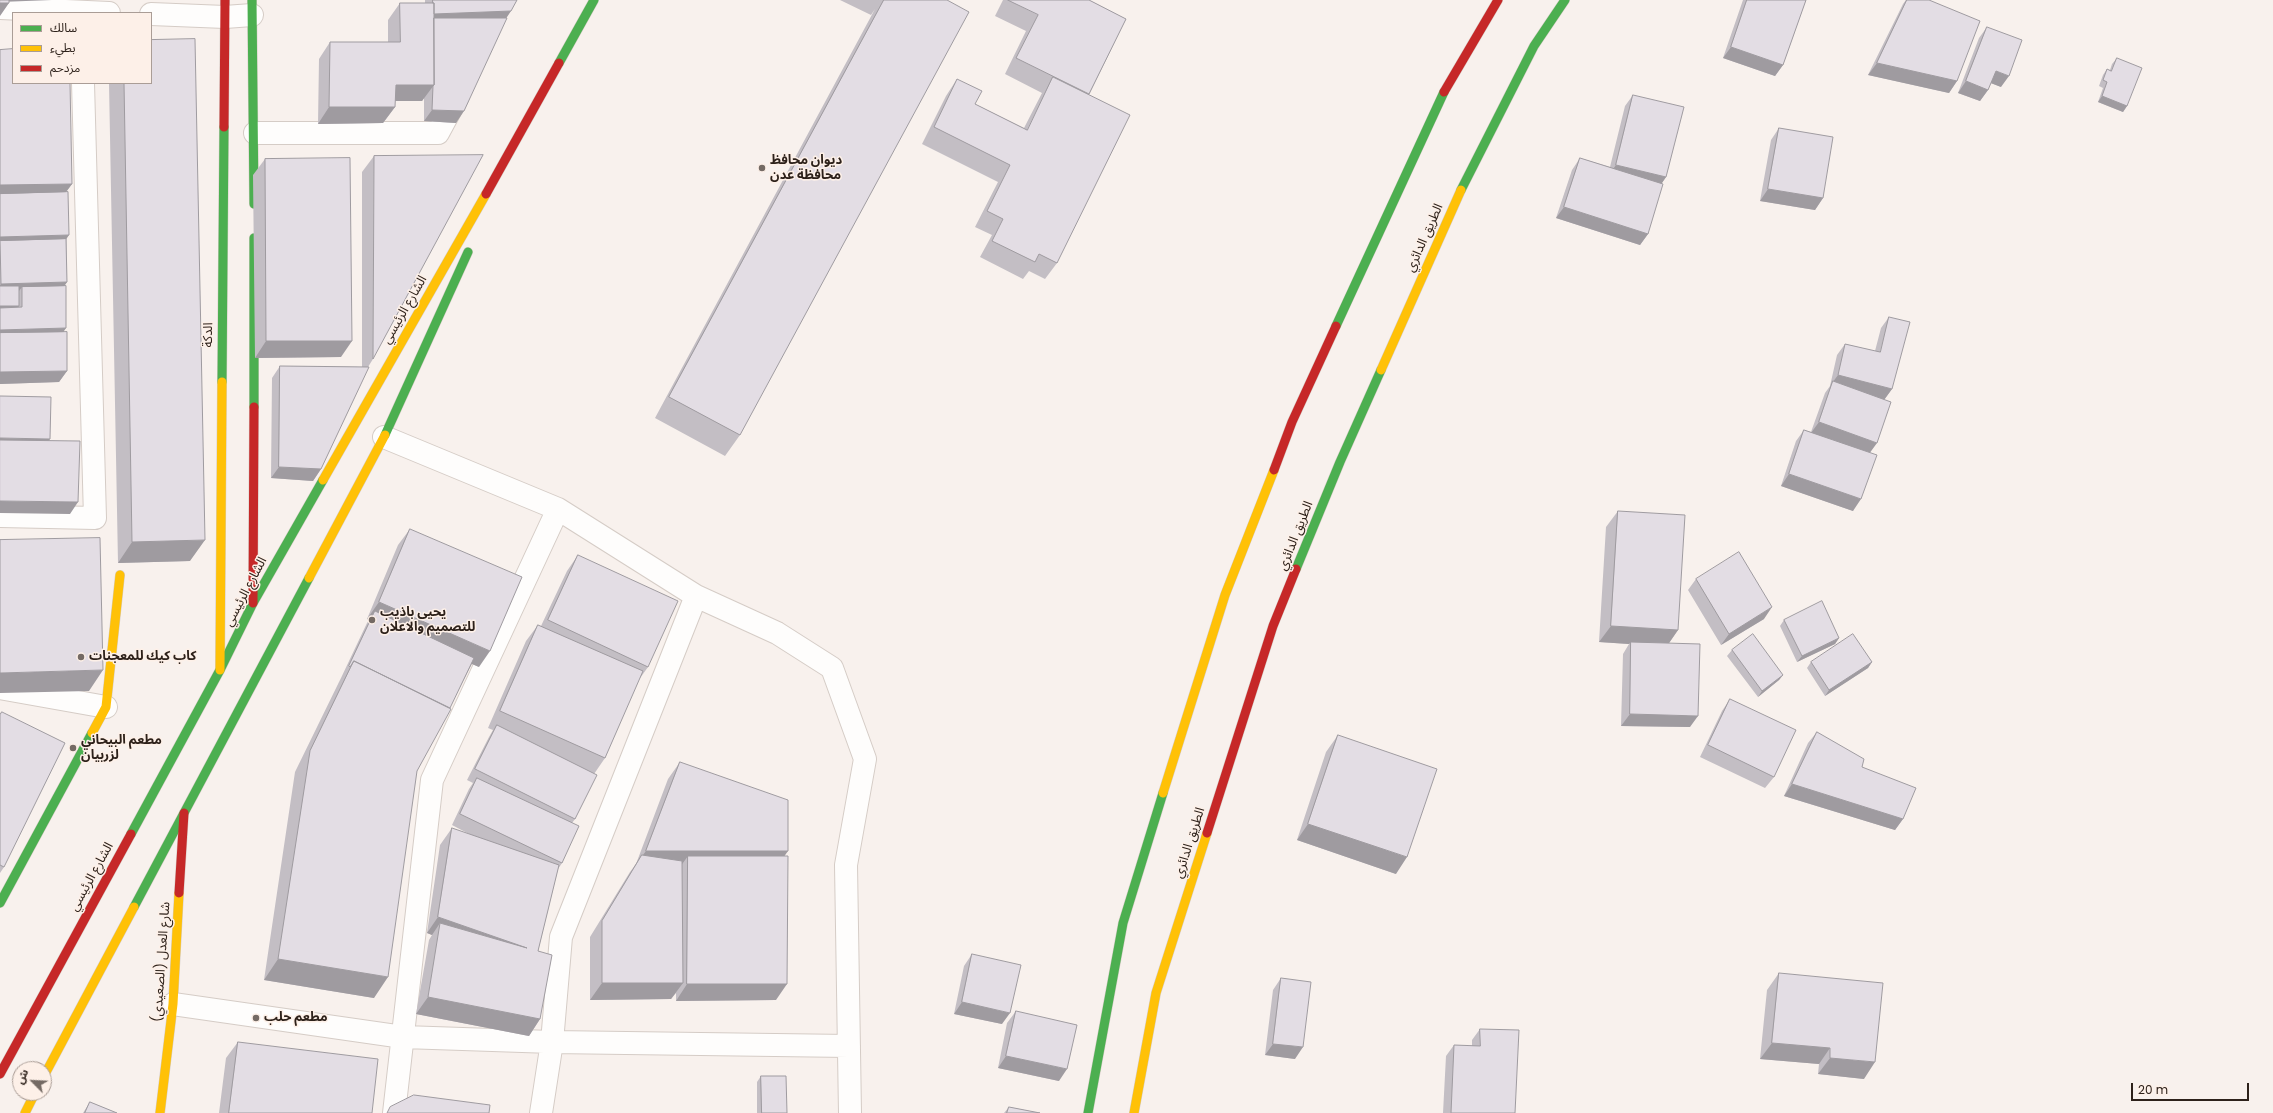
<!DOCTYPE html>
<html>
<head>
<meta charset="utf-8">
<style>
  body { margin:0 }
  #map { position:relative; width:2273px; height:1113px; overflow:hidden; background:#f8f1ed; font-family:Poppins,"Noto Sans Arabic",sans-serif }
  canvas { display:block }
  .legend { position:absolute; left:12px; top:12px; width:140px; height:72px; box-sizing:border-box; background:#fdf0e8; border:1px solid #aa9d96; margin:0; padding:5px 7px; list-style:none; font-size:12px; color:#2d211a }
  .legend li { display:flex; align-items:center; gap:8px; height:20px }
  .legend b { width:20px; border:1px solid #aa9d96 }
  .north { position:absolute; left:12px; top:1061px; width:40px; height:40px; box-sizing:border-box; background:#fdf0e8; border:1px solid #aa9d96; border-radius:50%; rotate:294deg; font-size:11px; font-weight:700; line-height:16px; text-align:center; color:#2d211a }
  .north::after { content:''; display:block; margin:auto; width:14px; height:18px; background:#746a64; clip-path:polygon(50% 0,100% 100%,50% 72%,0 100%) }
  .scale { position:absolute; left:2131px; top:1083px; width:118px; height:18px; box-sizing:border-box; border:2px solid #2d211a; border-top:0; padding-left:5px; font-size:12px; line-height:14px; white-space:nowrap; color:#2d211a; -webkit-text-stroke:3px #fdf0e8; paint-order:stroke }
</style>
</head>
<body>
<div id="map">
<canvas width="2273" height="1113"></canvas>
<ul class="legend">
<li><b style="height:5px;background:#4caf50"></b>سالك</li>
<li><b style="height:5px;background:#ffc107"></b>بطيء</li>
<li><b style="height:5px;background:#c62828"></b>مزدحم</li>
</ul>
<div class="north">ش</div>
<div class="scale">20 m</div>
</div>
<script>
const ctx = document.querySelector('canvas').getContext('2d');
ctx.lineJoin = 'round';
function strokePath(path, color, width, dash) {
  ctx.strokeStyle = color;
  ctx.lineWidth = width;
  ctx.lineCap = dash ? 'butt' : 'round';
  ctx.setLineDash(dash || []);
  ctx.stroke(path);
}
function fillPath(path, color) {
  ctx.fillStyle = color;
  ctx.fill(path, 'evenodd');
}
function label(font, color, halo, rows, align = 'center') {
  ctx.font = font + ' Poppins,"Noto Sans Arabic",sans-serif';
  ctx.lineWidth = 3;
  ctx.setLineDash([]);
  ctx.textBaseline = 'middle';
  ctx.strokeStyle = halo;
  ctx.fillStyle = color;
  for (const [text, x, y, turn = 0] of rows) {
    ctx.save();
    ctx.translate(x, y);
    ctx.rotate((+turn || 0) * Math.PI / 180);
    ctx.textAlign = isNaN(turn) ? turn : align;
    if (halo) ctx.strokeText(text, 0, 0);
    ctx.fillText(text, 0, 0);
    ctx.restore();
  }
}
const street = new Path2D(`
  M0,8L109,13
  M151,14L225,17L252,15
  M255,133H438L458,96
  M384,437L558,509L696,596L777,633L832,668L865,759L846,865L850,1113
  M0,516L95,518L83,83
  M0,688L106,707
  M173,1004L403,1037L552,1042L849,1046
  M394,1113L432,780L558,509
  M541,1113L552,1042L561,937L696,596`);
const fast = new Path2D(`
  M252,0L254,204
  M559,63L594,0
  M1461,190L1534,46L1565,0
  M1336,326L1444,92
  M222,382L224,127
  M254,407V238
  M385,435L468,252
  M1296,569L1340,462L1381,370
  M131,834L220,670L253,603L323,480
  M0,903L92,733
  M134,907L309,578
  M1088,1113L1123,923L1163,793`);
const slow = new Path2D(`
  M1381,370L1461,190
  M323,480L486,194
  M309,578L385,435
  M220,670L222,382
  M92,733L106,707L120,575
  M1163,793L1225,595L1274,470
  M44,1076L134,907
  M25,1113L35,1093
  M160,1113L173,1004L179,893
  M1134,1113L1156,993L1207,833`);
const jam = new Path2D(`
  M1444,92L1498,0
  M224,127L225,0
  M486,194L559,63
  M1274,470L1292,422L1336,326
  M253,603L254,407
  M1207,833L1273,626L1296,569
  M179,893L184,813
  M0,1074L131,834`);
const wall = new Path2D(`
  M425,0H517L506,18L456,123L424,121V98L422,101H395V107L383,123L318,124L319,59L330,42H388V20L400,3H425Z
  M840,0H947L740,435L725,456L655,418L875,9L871,15Z
  M1003,0H1089L1126,19L1089,95L1057,263L1045,279L1029,271L1023,279L980,257L992,235L975,227L998,182L922,144L946,96L957,79L975,104L1024,128L1042,93L1005,74L1026,31L995,16Z
  M1743,0H1806L1783,65L1775,76L1723,58Z
  M1906,0H1929L1957,81L1949,93L1868,75L1903,4Z
  M1987,27L2001,87L1991,83L1988,90L1980,101L1958,93L1979,38Z
  M0,50L72,184L66,192L67,282L64,286V332L67,371L59,382L0,384Z
  M2117,58L2127,106L2123,112L2098,102L2103,88L2099,86L2103,75L2107,69L2110,70L2112,64Z
  M109,83H151L190,561L118,563Z
  M1633,95L1666,177L1661,184L1648,234L1640,245L1556,218L1572,170L1580,158L1610,167L1625,106Z
  M1779,128L1823,198L1815,210L1760,201L1771,140Z
  M374,156L373,359L368,367L321,469L313,481L271,478L272,378L280,366L362,367V172Z
  M265,159L341,357L255,358L253,175Z
  M1889,317L1892,389L1884,400L1853,511L1781,486L1796,441L1804,430L1811,432L1825,393L1830,386L1837,355L1845,344L1875,351L1881,328Z
  M1618,511L1678,630L1669,643L1690,727L1621,726L1623,654L1629,644L1599,642L1606,527Z
  M410,529L479,667L472,664L417,771L374,998L264,980L295,772L339,682L341,678L367,623L369,620L367,619L398,545Z
  M578,555L648,667L638,681L605,758L594,774L575,819L572,823L562,863L558,869L538,951L540,1019L529,1036L416,1014L429,940L432,935L427,933L440,845L452,828L471,835L452,825L469,789L473,783L467,780L489,737L493,730L488,728L526,641L538,625L541,626L567,571Z
  M1696,579L1764,619L1721,645L1688,590Z
  M1784,620L1839,638L1835,644L1797,662L1780,626Z
  M1732,650L1783,675L1779,680L1758,697L1727,656Z
  M1811,662H1872L1868,668L1825,696L1807,668Z
  M1730,699L1774,777L1765,788L1700,757L1722,711Z
  M2,712L4,867L0,873V714Z
  M1817,732L1862,767L1903,819L1895,830L1784,796L1808,743Z
  M1338,735L1396,874L1297,840L1326,752Z
  M680,762L785,856L776,1000L676,1001V993L671,999L590,1000V937L630,872L636,864L668,779Z
  M972,954L1002,1024L954,1014L964,966Z
  M1779,973L1864,1079L1818,1074L1819,1064L1760,1059L1767,990Z
  M1281,978L1295,1059L1265,1055L1273,990Z
  M1016,1011L1059,1081L998,1068L1007,1023Z
  M1480,1029L1515,1113H1443L1446,1056L1454,1045L1472,1046V1040Z
  M238,1042L372,1113H219L226,1058Z
  M761,1076L787,1113H757V1082Z
  M90,1102L117,1113H83Z
  M1009,1107L1040,1113H1004Z`);
const shadedWall = new Path2D(`
  M0,0H52L0,2Z
  M0,3H9L0,16Z
  M511,11L503,23L433,26L434,14Z
  M1731,47L1783,65L1775,76L1723,58Z
  M1877,63L1957,81L1949,93L1868,75Z
  M1996,71L2009,76L2001,87L1988,82Z
  M1966,81L1988,90L1980,101L1958,93Z
  M396,85H434L422,101H384Z
  M2102,96L2127,106L2123,112L2098,102Z
  M329,107H395L383,123L318,124Z
  M432,110L464,111L456,123L424,121Z
  M1616,165L1666,177L1658,189L1608,176Z
  M72,184L60,200L0,202V185Z
  M1768,189L1823,198L1815,210L1760,201Z
  M1564,207L1648,234L1640,245L1556,218Z
  M69,235L61,247L0,248V237Z
  M67,282L59,294L22,287L16,295H0V285L1,284Z
  M0,306H19L11,318H0Z
  M66,328L58,340L0,341V330Z
  M266,341H352L341,357L255,358Z
  M67,371L59,382L0,384V372Z
  M1838,375L1892,389L1884,400L1833,381L1830,386Z
  M1819,422L1877,443L1869,454L1811,433Z
  M0,438L50,439L42,450H0Z
  M279,467L321,469L313,481L271,478Z
  M1789,474L1861,499L1853,511L1781,486Z
  M0,501L78,502L70,514L0,513Z
  M205,540L190,561L118,563L132,542Z
  M379,602L490,651L479,667L370,620L375,611L369,620L367,619Z
  M1772,607L1764,619L1721,645L1729,634Z
  M1611,626L1678,630L1667,646L1631,642L1629,644L1599,642Z
  M1839,638L1835,644L1797,662L1802,656Z
  M1872,662L1868,668L1825,696L1829,690Z
  M103,670L89,691L0,693V673Z
  M1783,675L1779,680L1758,697L1762,691Z
  M1630,714L1698,716L1690,727L1621,726Z
  M1792,784L1903,819L1895,830L1784,796Z
  M1308,824L1407,857L1396,874L1297,840Z
  M646,851H788L776,868L688,856L680,867H634Z
  M438,917L527,948L440,923L432,935L427,933Z
  M278,959L388,977L374,998L264,980Z
  M602,983H683L671,999L590,1000Z
  M687,984H787L776,1000L676,1001Z
  M428,997L540,1019L529,1036L416,1014Z
  M962,1002L1010,1013L1002,1024L954,1014Z
  M1772,1043L1830,1048L1819,1064L1760,1059Z
  M1273,1044L1303,1047L1295,1059L1265,1055Z
  M1006,1056L1067,1069L1059,1081L998,1068Z
  M1830,1058L1875,1062L1864,1079L1818,1074Z`);
const building = new Path2D(`
  M0,0H9V3H0Z
  M433,0H517L511,11L434,14V3H433Z
  M884,0H947L969,12L740,435L669,397Z
  M1008,0H1089L1126,19L1089,94L1016,58L1038,15Z
  M1747,0H1806L1783,65L1731,47Z
  M1907,0H1929L1980,21L1957,81L1877,63Z
  M400,3H434V85H396L395,107H329L330,42H400Z
  M434,18H507L464,111L432,110L433,86L434,85Z
  M1987,27L2022,40L2009,76L1996,71L1988,90L1966,81Z
  M195,39L205,540L132,542L124,83H151V40Z
  M13,49V83H70L72,184L0,185V50Z
  M2117,58L2142,68L2127,106L2102,96L2107,82L2103,80L2107,69L2111,71Z
  M1053,77L1130,115L1057,263L1039,254L1035,262L992,241L1003,219L987,211L1010,165L934,127L957,79L982,91L975,104L1027,130Z
  M1633,95L1684,107L1666,177L1616,165Z
  M1779,128L1833,137L1823,198L1768,189Z
  M483,155L373,359L374,156Z
  M350,158L352,341H266L265,159Z
  M1580,158L1663,184L1648,234L1564,207Z
  M68,192L69,235L0,237V194Z
  M66,239L67,282L1,284L0,241Z
  M0,286H19V306H0Z
  M66,286V328L0,330V308L22,307V287Z
  M1889,317L1910,322L1892,389L1838,375L1845,344L1880,352Z
  M67,332V371L0,372V333Z
  M280,366L369,367L321,469L279,467Z
  M1833,381L1891,402L1877,443L1819,422Z
  M0,396L51,397L50,439L0,438Z
  M1804,430L1877,455L1861,499L1789,474Z
  M0,440L80,441L78,502L0,501Z
  M1618,511L1685,515L1678,630L1611,626Z
  M410,529L522,577L490,651L379,602Z
  M100,538L103,670L0,673V540Z
  M1739,552L1772,607L1729,634L1696,579Z
  M578,555L678,601L648,667L548,620Z
  M1822,601L1839,638L1802,656L1784,620Z
  M375,611L474,658L450,708L354,661L350,667L349,666Z
  M538,625L643,671L605,758L500,711Z
  M1753,634L1783,675L1762,691L1732,650Z
  M1853,634L1872,662L1829,690L1811,662Z
  M1631,642L1700,644L1698,716L1630,714Z
  M354,661L451,709L417,771L388,977L278,959L310,751Z
  M1730,699L1796,730L1774,777L1708,745Z
  M2,712L65,743L4,867L0,865V715Z
  M497,725L597,775L575,819L475,769Z
  M1817,732L1864,759L1862,767L1916,788L1903,819L1792,784Z
  M1338,735L1437,769L1407,857L1308,824Z
  M680,762L788,800V851H646Z
  M477,778L579,826L562,863L460,814Z
  M452,828L559,865L538,951L552,955L540,1019L428,997L440,923L527,948L438,917Z
  M642,855L682,861L683,983H602V921Z
  M688,856H788L787,984H687Z
  M972,954L1021,965L1010,1013L962,1002Z
  M1779,973L1883,983L1875,1062L1830,1058V1048L1772,1043Z
  M1281,978L1311,982L1303,1047L1273,1044Z
  M1016,1011L1077,1025L1067,1069L1006,1056Z
  M1480,1029L1519,1030L1515,1113H1451L1454,1045L1480,1046Z
  M238,1042L378,1059L372,1113H229Z
  M761,1076H786L787,1113H762Z
  M414,1095L490,1105L489,1113H387L390,1107Z
  M90,1102L117,1113H85Z
  M1009,1107L1040,1113H1007Z`);
const markers = [
  [762,168,4,"#746a64"],
  [372,620,4,"#746a64"],
  [81,657,4,"#746a64"],
  [73,748,4,"#746a64"],
  [256,1018,4,"#746a64"]
];
const poiNames = [
  ["ديوان محافظ",770,161],
  ["محافظة عدن",770,176],
  ["يحيى باذيب",380,613],
  ["للتصميم والاعلان",380,628],
  ["كاب كيك للمعجنات",89,657],
  ["مطعم البيحاني",81,741],
  ["لزربيان",81,756],
  ["مطعم حلب",264,1018]
];
const streetNames = [
  ["الطريق الدائري",1425,238,-66],
  ["الشارع الرئيسي",405,310,-60],
  ["الدكة",209,335,-90],
  ["الطريق الدائري",1296,536,-68],
  ["الشارع الرئيسي",246,592,-62],
  ["الطريق الدائري",1190,843,-72],
  ["الشارع الرئيسي",92,877,-61],
  ["شارع العدل (الصعيدي)",162,962,-86]
];
strokePath(street, '#d5ccc6', 24);
strokePath(fast, '#d5ccc6', 10);
strokePath(slow, '#d5ccc6', 10);
strokePath(jam, '#d5ccc6', 10);
strokePath(street, '#fefdfc', 22);
strokePath(fast, '#4caf50', 9);
strokePath(slow, '#ffc107', 9);
strokePath(jam, '#c62828', 9);
fillPath(wall, '#c3bec4');
fillPath(shadedWall, '#9f9ba0');
fillPath(building, '#e3dde4');
strokePath(building, '#9f9ba0', 1);
for (const [x, y, r, color] of markers) {
  const dot = new Path2D();
  dot.arc(x, y, r, 0, 2 * Math.PI);
  ctx.fillStyle = color;
  ctx.fill(dot);
  strokePath(dot, '#fdf0e8', 1.5);
}
label('bold 13px', '#2d211a', '#fdf0e8', poiNames, 'left');
label('13px', '#2d211a', '#fdf0e8', streetNames);
</script>
</body>
</html>
